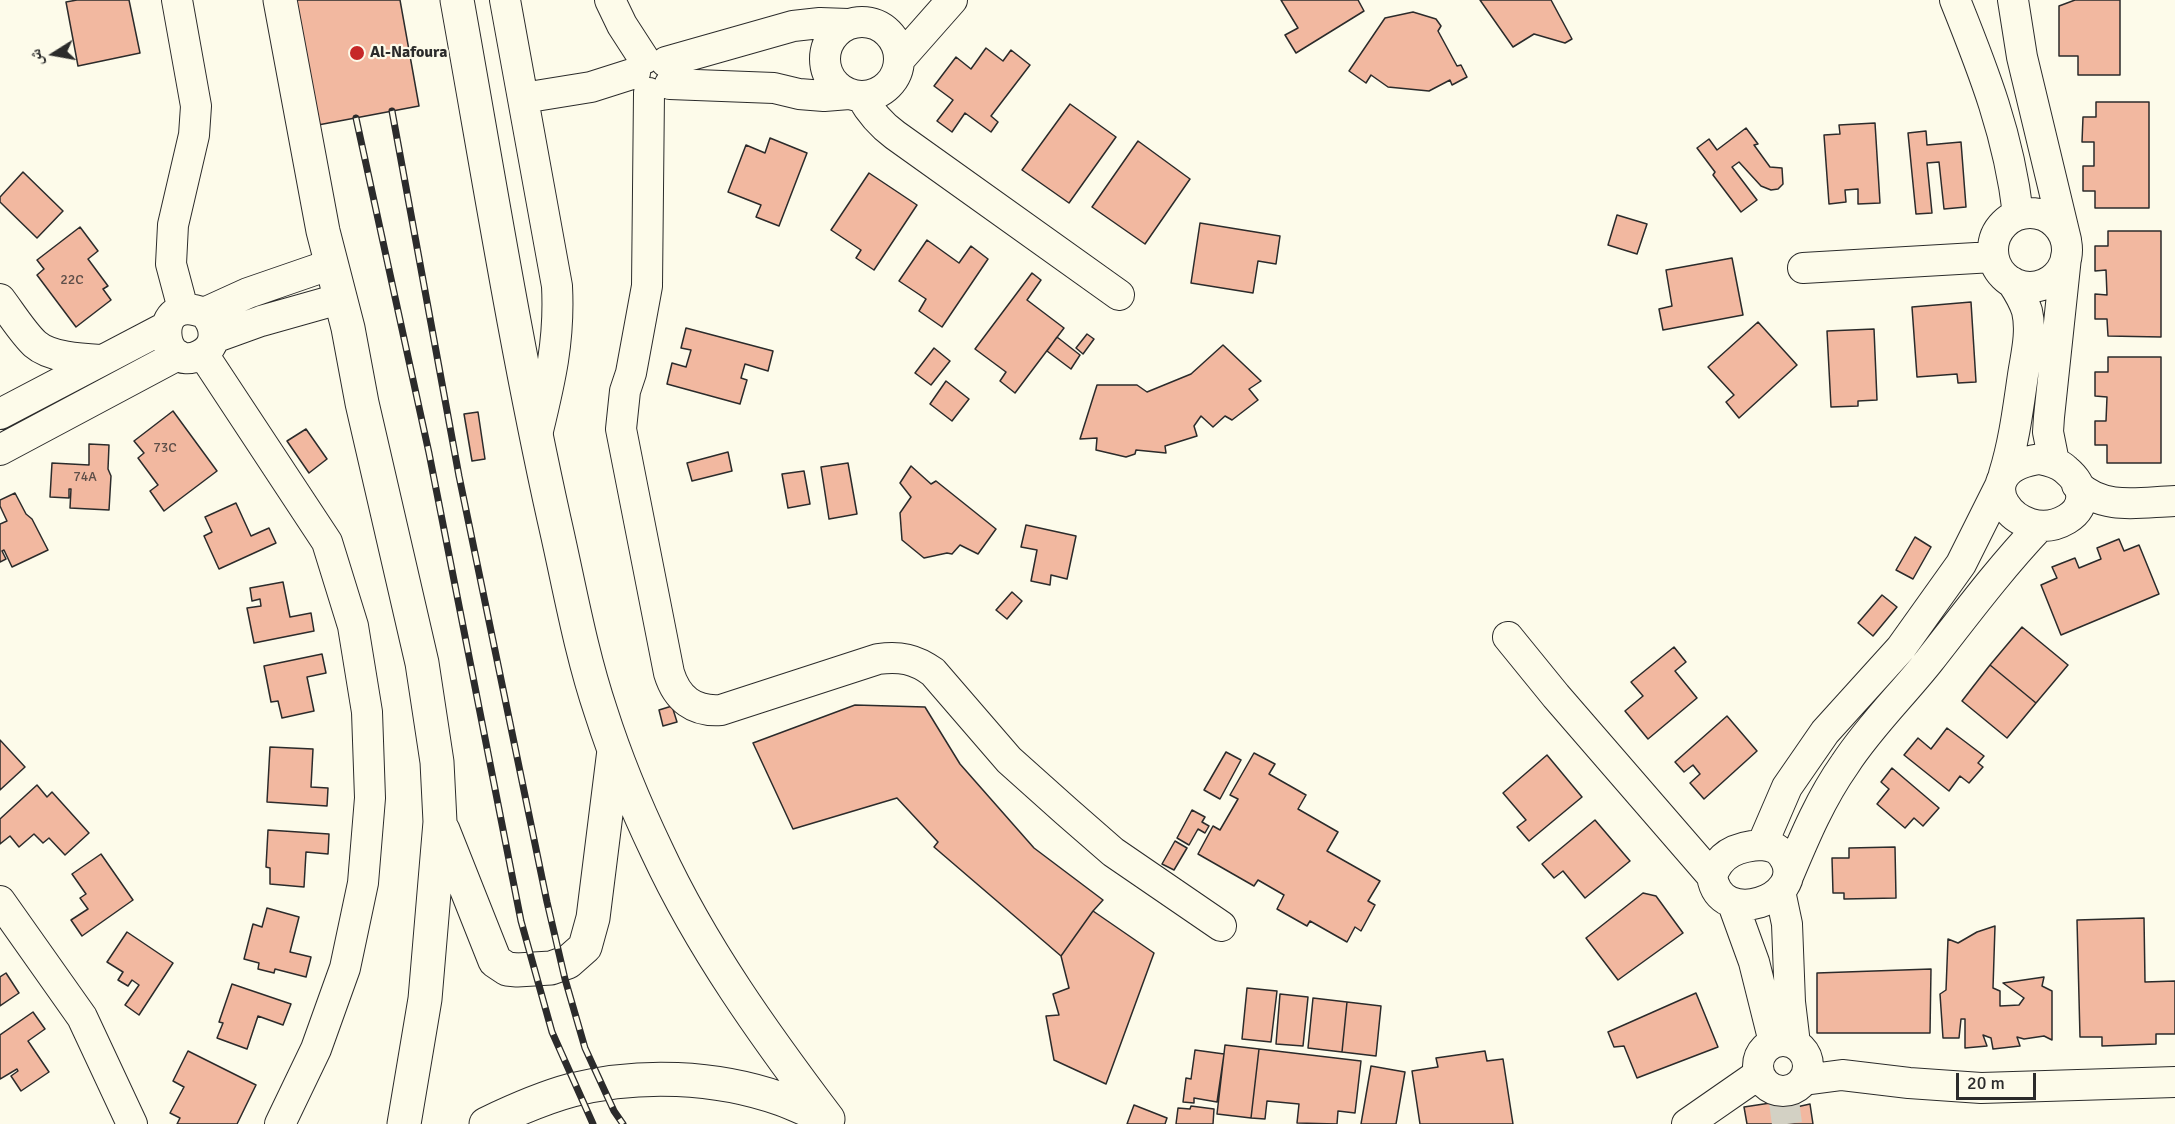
<!DOCTYPE html>
<html>
<head>
<meta charset="utf-8">
<style>
  body { margin:0 }
  #map { position:relative; width:2175px; height:1124px; overflow:hidden; background:#fdfbea; font-family:Signika,"Noto Naskh Arabic",sans-serif }
  canvas { display:block }
  .north { position:absolute; left:24px; top:24px; width:60px; height:60px; -webkit-text-stroke:4px #fdfbea; paint-order:stroke; rotate:259deg; font-size:16px; font-weight:700; line-height:24px; text-align:center; color:#2b2b2b }
  .north::after { content:''; display:block; margin:auto; width:21px; height:27px; background:#2b2b2b; clip-path:polygon(50% 0,100% 100%,50% 72%,0 100%) }
  .scale { position:absolute; left:1956px; top:1073px; width:80px; height:27px; box-sizing:border-box; border:3px solid #2b2b2b; border-top:0; padding-left:8px; font-size:18px; line-height:21px; white-space:nowrap; color:#2b2b2b; -webkit-text-stroke:4px #fdfbea; paint-order:stroke }
</style>
</head>
<body>
<div id="map">
<canvas width="2175" height="1124"></canvas>
<div class="north">ش</div>
<div class="scale">20 m</div>
</div>
<script>
const ctx = document.querySelector('canvas').getContext('2d');
ctx.lineJoin = 'round';
function fillPath(path, color) {
  ctx.fillStyle = color;
  ctx.fill(path, 'evenodd');
}
function strokePath(path, color, width, dash) {
  ctx.strokeStyle = color;
  ctx.lineWidth = width;
  ctx.lineCap = dash ? 'butt' : 'round';
  ctx.setLineDash(dash || []);
  ctx.stroke(path);
}
function label(font, color, halo, rows, align = 'center') {
  ctx.font = font + ' Signika,sans-serif';
  ctx.lineWidth = 4.5;
  ctx.setLineDash([]);
  ctx.textBaseline = 'middle';
  ctx.strokeStyle = halo;
  ctx.fillStyle = color;
  for (const [text, x, y, turn = 0] of rows) {
    ctx.save();
    ctx.translate(x, y);
    ctx.rotate((+turn || 0) * Math.PI / 180);
    ctx.textAlign = isNaN(turn) ? turn : align;
    if (halo) ctx.strokeText(text, 0, 0);
    ctx.fillText(text, 0, 0);
    ctx.restore();
  }
}
const building = new Path2D(`
  M77,0H129L140,53L78,66L66,2Z
  M295,0H400L419,106L318,125Z
  M1281,0H1358L1364,11L1296,53L1285,35L1298,28Z
  M1480,0H1551L1572,39L1565,43L1534,34L1513,47Z
  M2075,0H2120V75H2078V56H2059V6Z
  M1413,12L1436,19L1441,26L1438,31L1457,66L1461,65L1467,77L1452,85L1450,80L1429,91L1388,87L1371,75L1366,83L1349,71L1385,18Z
  M986,48L1003,61L1011,50L1030,65L991,116L998,122L991,132L965,113L952,132L937,121L953,100L934,86L956,57L971,69Z
  M2096,102H2149V208H2095V191H2083V166H2094V142H2082L2083,117H2096Z
  M1070,104L1116,137L1069,203L1022,170Z
  M1875,123L1880,203L1858,204V189L1845,190L1846,202L1829,204L1824,135L1840,134L1839,125Z
  M1746,128L1758,144L1754,145L1770,167L1782,168L1783,184L1778,189L1771,190L1761,186L1739,162L1732,167L1757,200L1741,212L1713,175L1715,172L1697,148L1709,139L1717,150Z
  M1926,131L1927,145L1961,142L1966,207L1944,209L1939,162L1927,163L1932,213L1916,214L1908,133Z
  M770,138L807,153L779,226L756,217L761,205L728,192L746,145L765,153Z
  M1138,141L1190,179L1145,244L1092,207Z
  M23,172L63,211L37,238L0,202V197Z
  M869,173L917,205L874,270L856,258L861,250L831,230Z
  M1617,215L1647,224L1637,254L1608,245Z
  M1200,223L1280,236L1276,264L1258,261L1253,293L1191,283Z
  M80,227L98,251L88,259L108,286L103,289L111,300L76,327L37,275L44,269L37,260Z
  M2108,231H2161V337L2108,336L2107,319H2095V294L2107,295L2106,270L2095,271V246H2108Z
  M927,240L959,263L971,246L988,259L942,327L919,311L926,299L899,281Z
  M1732,258L1743,315L1663,330L1659,309L1672,306L1666,270Z
  M1032,273L1041,280L1027,300L1064,328L1015,393L1000,381L1006,372L975,349Z
  M1971,302L1976,382L1958,383L1957,374L1917,377L1912,307Z
  M1758,322L1797,365L1739,418L1726,402L1734,395L1708,367Z
  M686,328L773,351L768,371L745,364L741,378L747,380L740,404L667,384L672,363L686,367L691,350L681,348Z
  M1874,329L1877,400L1858,401V406L1831,407L1827,331Z
  M1087,334L1094,339L1083,354L1076,348Z
  M1057,337L1080,355L1071,369L1047,351Z
  M1223,345L1261,381L1249,389L1258,400L1232,420L1225,416L1213,427L1201,416L1194,426L1197,436L1165,446L1166,453L1136,450L1135,454L1126,457L1096,450L1097,438L1080,439L1097,385H1137L1147,392L1191,374Z
  M934,348L950,361L931,385L915,373Z
  M2108,357H2161V463H2107V445H2095V421H2106L2107,397L2095,396V372H2108Z
  M946,381L969,399L952,421L930,404Z
  M173,411L217,471L164,511L150,491L158,485L138,458L144,453L134,441Z
  M478,412L485,459L472,461L464,414Z
  M306,429L327,459L309,473L287,441Z
  M89,444L109,445L108,469L111,476L109,510L70,508L71,489H69V498L50,497L52,463L89,465Z
  M728,452L732,471L692,481L687,463Z
  M848,463L857,514L829,519L821,467Z
  M911,466L931,484L936,481L996,529L978,554L960,545L952,554L947,553L924,558L902,540L900,513L911,497L900,483Z
  M804,471L810,504L788,508L782,474Z
  M15,493L26,514L32,519L48,550L12,567L4,550L2,551L6,559L0,562V524L7,521L0,506V500Z
  M236,503L251,536L269,528L276,543L219,569L204,536L212,532L205,517Z
  M1026,525L1076,536L1067,579L1051,575L1050,585L1031,581L1037,550L1021,547Z
  M1915,537L1931,547L1913,579L1896,570Z
  M2119,539L2124,551L2139,545L2159,594L2061,635L2041,585L2057,578L2052,567L2075,558L2079,568L2101,559L2097,548Z
  M283,582L290,617L311,613L314,631L254,643L247,608L261,606L260,599L252,601L250,588Z
  M1012,592L1022,601L1007,619L996,610Z
  M1882,595L1897,607L1873,636L1858,623Z
  M2022,627L2068,665L2036,703L1990,665Z
  M1674,647L1686,662L1675,671L1697,698L1648,739L1625,711L1643,696L1631,682Z
  M322,654L326,673L307,677L314,711L282,718L278,701L271,702L264,666Z
  M1990,665L2036,703L2007,738L1962,701Z
  M855,705L925,707L960,764L1034,848L1103,900L1093,911L1061,956L934,847L938,842L897,798L793,829L753,743Z
  M672,706L677,722L663,726L659,710Z
  M1727,716L1757,751L1704,799L1690,783L1700,774L1693,765L1684,772L1675,762Z
  M1947,728L1984,756L1978,763L1983,767L1969,783L1960,776L1949,791L1904,755L1918,738L1931,749Z
  M0,740L25,767L0,790Z
  M270,747L313,749L311,787L328,788L327,806L267,802Z
  M1226,752L1241,760L1220,799L1204,790Z
  M1254,753L1275,764L1269,774L1306,795L1298,809L1338,832L1327,851L1380,881L1368,901L1375,905L1361,931L1355,927L1347,942L1310,921L1307,926L1277,909L1284,895L1258,880L1254,886L1198,854L1213,826L1220,830L1238,799L1230,795Z
  M1547,755L1582,797L1529,841L1517,827L1526,820L1503,793Z
  M1892,768L1939,808L1923,826L1914,818L1905,828L1877,804L1889,789L1881,782Z
  M37,785L47,797L52,792L89,833L65,855L49,838L43,843L34,834L19,847L10,836L0,844V819Z
  M1192,810L1205,817L1202,822L1209,826L1205,833L1198,829L1189,845L1177,838Z
  M1595,820L1630,861L1585,898L1563,871L1554,878L1542,864Z
  M268,830L329,834L328,854L306,852L304,887L270,884V868L266,867Z
  M1175,841L1187,848L1174,870L1162,864Z
  M1895,847L1896,898L1844,899V893H1833L1832,858H1849V848Z
  M101,854L133,900L82,936L71,920L88,909L80,898L86,894L72,874Z
  M1643,893L1656,896L1683,933L1618,980L1586,938Z
  M267,908L299,917L290,952L311,957L306,977L275,969L274,973L258,969L259,963L244,959L253,924L262,927Z
  M1093,911L1154,953L1106,1084L1054,1060L1046,1016L1059,1015L1053,994L1069,988L1061,956Z
  M2144,918L2145,982L2175,981V1034H2156V1044L2102,1046V1037H2080L2077,920Z
  M1995,926L1993,988L2000,991V1006L2019,1005L2024,998L2003,983L2044,977L2042,986L2052,991V1040L2044,1036L2024,1039L2017,1037L2020,1046L1993,1049L1991,1038L1983,1035L1987,1046L1965,1048V1019H1961L1959,1038H1943L1940,994L1946,990L1948,939L1958,943L1977,932Z
  M127,932L173,963L139,1015L125,1005L139,985L132,980L128,986L118,980L123,972L107,962Z
  M1931,969L1930,1033H1817V973Z
  M6,973L19,993L0,1006V977Z
  M232,984L291,1004L283,1025L258,1016L247,1049L217,1038L223,1023L219,1022Z
  M1247,988L1277,991L1271,1042L1242,1039Z
  M1696,993L1718,1047L1637,1078L1624,1046L1614,1047L1608,1032Z
  M1280,994L1308,997L1303,1046L1276,1044Z
  M1313,998L1347,1002L1342,1052L1308,1048Z
  M1347,1002L1381,1006L1376,1056L1342,1052Z
  M33,1012L45,1029L28,1041L49,1072L21,1091L11,1076L18,1071L17,1069L0,1079V1035Z
  M1225,1045L1259,1049L1251,1118L1217,1114Z
  M1259,1049L1361,1061L1355,1113L1338,1111L1337,1124L1297,1123L1299,1104L1267,1101L1265,1119L1251,1118Z
  M1195,1050L1224,1054L1217,1102L1194,1098V1103L1183,1102L1186,1078L1191,1079Z
  M188,1051L256,1085L237,1124H177L180,1118L170,1113L184,1087L173,1081Z
  M1485,1051L1487,1061L1503,1059L1513,1124H1420L1412,1071L1438,1067L1436,1058Z
  M1371,1066L1405,1072L1396,1124H1361Z
  M1790,1100L1792,1108L1810,1104L1813,1124H1747L1744,1107Z
  M1134,1105L1167,1118L1165,1124H1127Z
  M1191,1106L1214,1109L1213,1124H1176L1178,1108L1190,1109Z`);
const minorTunnel = new Path2D(`
  M1784,1101L1787,1124`);
const minor = new Path2D(`
  M177,0L196,106L194,135L173,225L171,264L183,309
  M505,0L557,286C560,343 549,385 536,439
  M610,0L622,25L644,59
  M1955,0C1984,72 2009,136 2018,214
  M2013,0L2022,57L2066,240
  M825 59a37 37 0 1 1 74 0a37 37 0 1 1-74 0Z
  M899,60L952,0
  M666,62L793,26L820,23L848,24
  M670,84L774,88L799,94L824,96L849,94
  M649,93L647,286L631,373L625,391L621,429L669,673C677,699 694,712 721,710L878,659C900,656 915,659 933,672L1009,760L1066,811L1113,852L1221,926
  M861,96C870,112 880,124 895,135L1119,295
  M523,98L591,87L635,73
  M1993 250a37 37 0 1 1 74 0a37 37 0 1 1-74 0Z
  M1803,268L1993,257
  M0,299C10,312 23,333 35,344C51,358 83,359 103,360
  M204,313C216,325 219,346 200,355C159,376 150,291 204,313L248,293L332,264
  M214,338L261,321L339,299
  M203,354L327,542L353,626L367,712L370,798L363,883L345,968L316,1049L280,1124
  M0,414L166,327
  M0,450L178,355
  M2040,459C2050,461 2059,463 2066,470C2083,484 2089,506 2067,519C2017,549 1960,470 2040,459Z
  M2054,462L2048,432L2049,417L2066,257
  M2004,474C2014,442 2018,409 2023,375C2026,355 2032,332 2027,311C2024,301 2018,291 2012,282
  M2077,485C2104,511 2140,502 2175,501
  M1508,637L1556,696L1712,876
  M1762,845L1787,787L1825,732L1901,648L1961,564L2000,486
  M1762,845C1773,846 1780,849 1785,859C1807,898 1720,930 1712,876C1720,852 1740,846 1762,845Z
  M1789,874C1805,836 1821,798 1845,764C1869,727 1902,695 1929,661C1965,615 2000,568 2040,526
  M1780,891L1787,924L1790,1002L1795,1044
  M0,901L82,1017L132,1124
  M1733,904L1754,962L1774,1042
  M1758 1066a25 25 0 1 1 50 0a25 25 0 1 1-50 0Z
  M1804,1080L1842,1075L1909,1083L1981,1088L2175,1082
  M1687,1124L1759,1074`);
const major = new Path2D(`
  M280,0L323,231L348,328L362,403L422,663L437,762L440,822L425,999L404,1124
  M457,0C488,173 516,348 554,519C569,584 580,650 601,712C616,759 636,807 657,851C702,948 764,1034 828,1119
  M443,830L495,961L507,969L517,970L551,968L568,962L585,947L593,918L614,750
  M486,1124C513,1111 542,1098 572,1090C639,1073 716,1076 781,1099C797,1105 812,1112 828,1119`);
const rail = new Path2D(`
  M392,111L459,476L547,902L565,979L585,1048L614,1111L623,1124
  M356,118L429,453L521,921L552,1032L593,1124`);
const markers = [
  [357,53,8,"#c62828"]
];
const numberNames = [
  ["22C",72,280],
  ["73C",165,448],
  ["74A",85,477]
];
const poiNames = [
  ["Al-Nafoura",370,53]
];
fillPath(building, '#f2b8a0');
strokePath(building, '#2b2b2b', 1.5);
strokePath(minorTunnel, '#d3d1c4', 30, [30, 15]);
strokePath(minor, '#2b2b2b', 32);
strokePath(major, '#2b2b2b', 35);
strokePath(minor, '#fdfbea', 30);
strokePath(major, '#fdfbea', 33);
strokePath(rail, '#2b2b2b', 7);
strokePath(rail, '#fdfbea', 4.5, [14]);
for (const [x, y, r, color] of markers) {
  const dot = new Path2D();
  dot.arc(x, y, r, 0, 2 * Math.PI);
  ctx.fillStyle = color;
  ctx.fill(dot);
  strokePath(dot, '#fdfbea', 2);
}
label('14px', '#5d4e48', null, numberNames);
label('bold 16px', '#2b2b2b', '#fdfbea', poiNames, 'left');
</script>
</body>
</html>
